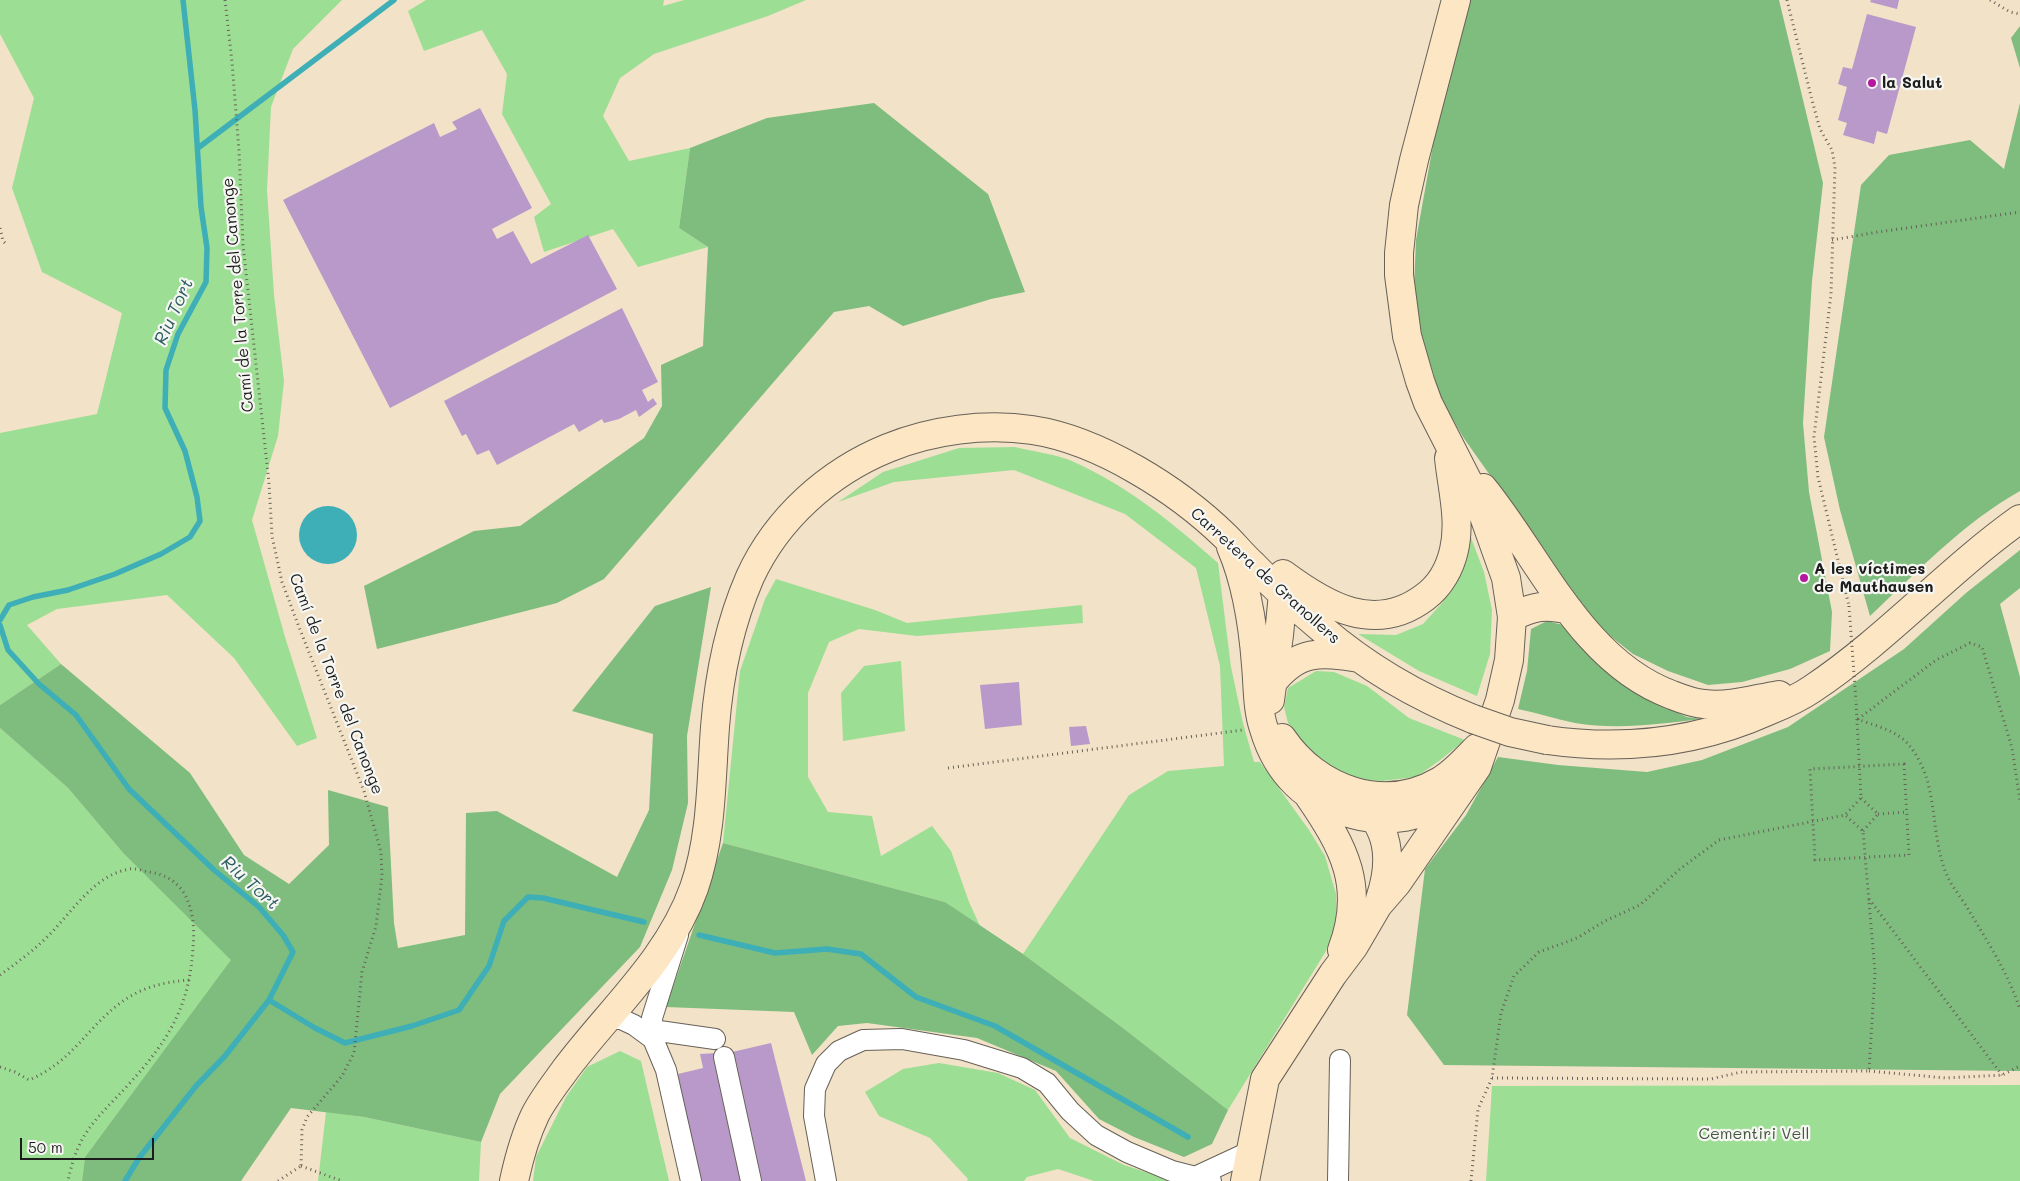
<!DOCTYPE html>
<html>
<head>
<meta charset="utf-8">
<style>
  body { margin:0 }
  #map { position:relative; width:2020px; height:1181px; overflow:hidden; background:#f2e2c7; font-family:Mali,sans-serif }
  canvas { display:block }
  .scale { position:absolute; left:20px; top:1138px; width:134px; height:22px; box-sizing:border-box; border:2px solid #1c1c1c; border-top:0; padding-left:6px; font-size:15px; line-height:18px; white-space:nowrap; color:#1c1c1c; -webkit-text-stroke:4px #f6f6f2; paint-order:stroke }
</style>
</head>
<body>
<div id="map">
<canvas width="2020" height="1181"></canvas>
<div class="scale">50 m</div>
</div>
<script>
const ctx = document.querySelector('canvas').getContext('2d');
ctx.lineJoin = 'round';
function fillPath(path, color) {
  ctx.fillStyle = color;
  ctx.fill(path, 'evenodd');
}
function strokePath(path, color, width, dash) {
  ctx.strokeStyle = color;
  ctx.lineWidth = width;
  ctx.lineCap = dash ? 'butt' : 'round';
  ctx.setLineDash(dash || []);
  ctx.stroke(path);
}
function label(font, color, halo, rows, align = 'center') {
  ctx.font = font + ' Mali,sans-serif';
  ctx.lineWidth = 4.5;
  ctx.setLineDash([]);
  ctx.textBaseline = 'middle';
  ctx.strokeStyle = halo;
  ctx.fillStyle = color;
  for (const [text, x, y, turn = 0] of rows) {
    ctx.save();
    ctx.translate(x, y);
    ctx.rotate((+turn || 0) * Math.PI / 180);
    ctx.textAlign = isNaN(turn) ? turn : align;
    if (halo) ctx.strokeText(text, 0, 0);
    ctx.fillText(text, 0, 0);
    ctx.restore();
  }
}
const green = new Path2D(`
  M0,0H342L293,49L271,107L267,190L274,295L284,381L278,436L252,520L285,637L317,738L297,746L234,658L167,595L57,609L27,625L61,664L0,705V433L97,414L122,313L42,272L12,188L34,98L0,34Z
  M426,0H664L663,6L684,0H806L768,16L654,54L620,78L603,116L629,161L690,148L679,228L708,247L638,267L613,229L544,252L534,217L551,204L502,114L507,74L482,30L424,51L408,11Z
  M1015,447C1034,452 1057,454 1074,462C1128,486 1174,524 1218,563L1231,667L1243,723L1254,762H1260L1309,830L1325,856L1336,894L1337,922L1326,951L1228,1110L1123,1028L1023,954L1129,795L1168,771L1224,766L1220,666L1196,568L1125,514L1014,470L894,482L838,502L883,472L959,448Z
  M1467,527L1484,572L1492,610L1490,654L1477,696L1419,671L1358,634L1396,635L1423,624L1442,603L1462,567Z
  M776,579L875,610L907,623L1082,605L1083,623L917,636L859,629L829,642L808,693V777L828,812L872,816L881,856L932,826L951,851L969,902L980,926L945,902L723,843L740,671L765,599Z
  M901,661L905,731L843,741L841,693L864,666Z
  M1316,671L1334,672L1367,686L1409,718L1465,740L1439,761L1416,777L1382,781L1351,779L1313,755L1288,723L1284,707L1288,688Z
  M0,728L68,788L124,854L232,960L85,1157L82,1181H0Z
  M620,1051L641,1061L669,1181H533L536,1157L566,1097L587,1067Z
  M939,1063L998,1073L1035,1090L1070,1138L1124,1165L1173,1181H1094L1058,1169L1027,1177L1024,1181H967L968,1179L930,1138L879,1116L865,1092L903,1069Z
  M2020,1085V1181H1486L1492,1086Z
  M326,1112L364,1117L481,1142L479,1181H318Z`);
const forest = new Path2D(`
  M1468,0H1779L1823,183L1812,281L1803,423L1809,492L1832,612L1830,651L1790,669L1742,682L1708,685L1668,671L1633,654L1595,624L1463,437L1441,399L1422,336L1414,288L1416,240L1438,117Z
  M2020,26V68L2011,38Z
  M874,103L988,194L1025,292L991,299L903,326L869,306L834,312L604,579L557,603L377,649L364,586L474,531L520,526L644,438L662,406L661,365L703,346L708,247L679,228L690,148L767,118Z
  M2020,103V491C1963,523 1917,572 1870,616L1840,510L1824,437L1861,185L1889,155L1970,140L2004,169Z
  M2020,550V588L2000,604L2020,677V1071L1444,1065L1407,1015L1425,869L1466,815L1498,757L1558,765L1647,772L1702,760L1788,727L1904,649L1966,593Z
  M711,587L687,736L688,803L672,870L640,947L500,1094L481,1142L364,1117L291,1108L241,1181H82L85,1157L231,960L124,854L68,788L0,728V705L61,664L190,773L244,855L289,884L329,845L328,790L388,807L394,923L398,948L465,935L466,813L497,811L617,877L649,810L653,734L572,711L655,606Z
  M1547,621L1563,625L1601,663L1645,698L1687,717L1702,719C1660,724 1617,730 1575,723C1556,719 1537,713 1518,709L1527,671L1531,629Z
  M723,843L945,902L1023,954L1123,1028L1228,1110L1212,1144L1184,1157L1134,1137L1099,1119L1056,1071L977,1038L867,1023L838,1026L812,1055L794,1012L666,1007Z`);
const water = new Path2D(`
  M299 535a29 29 0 1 1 58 0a29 29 0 1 1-58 0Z`);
const stream = new Path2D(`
  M198,148L394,0
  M0,620L9,605L33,597L68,590L115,574L161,554L190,537L200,521L197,497L185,451L165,408L166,370L178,334L206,282L207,248L201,207L195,110L183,0
  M0,625L8,650L39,684L76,715L129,789L214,870L259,907L283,935L293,952L269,1000L225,1056L196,1086L139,1158L125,1181
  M699,935L775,953L827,949L861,954L916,997L995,1026L1188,1137
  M269,1000L315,1028L345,1043L412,1026L459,1010L489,966L504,921L528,897L543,898L644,922`);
const building = new Path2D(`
  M1871,0H1899L1897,9L1870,2Z
  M1867,14L1916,27L1887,134L1877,131L1874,144L1843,135L1847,123L1838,120L1847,87L1838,84L1843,67L1852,69Z
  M480,108L532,208L492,229L497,239L513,231L531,264L588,235L617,289L390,408L283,200L434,123L440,137L457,129L452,122Z
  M622,308L658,382L642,390L648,402L653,398L657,404L639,417L636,410L619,419L604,423L602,419L579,432L574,424L497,465L489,450L477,455L466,434L462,436L444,401Z
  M1019,682L1022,725L985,729L980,685Z
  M1086,726L1090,744L1071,746L1069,727Z
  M771,1043L806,1181H756L728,1053Z
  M717,1053L744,1181H700L678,1074L703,1068L700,1054Z`);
const path = new Path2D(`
  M225,0L232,62L239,151L243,245L269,483L272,536L282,582L299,627L364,791L381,852L382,876L376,926L362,972L354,1053L342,1076L307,1117L302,1130L301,1166
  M1787,0L1813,104L1820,129L1832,150L1835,167L1831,294L1814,437L1818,477L1849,606
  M1990,0L2010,12L2020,14
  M0,228L3,241L7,245
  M1832,240L1878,232L2020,212
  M1857,719C1873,725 1896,730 1908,744C1940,781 1929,831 1946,873C1951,886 1961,897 1968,909C1987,941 2009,974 2020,1010
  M1858,719L1936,660L1970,643L1982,647L2012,748L2020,801
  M1904,764L1909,855L1815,860L1810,769Z
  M948,768L1243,730
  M1861,798L1878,814L1863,831
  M1878,814L1907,812
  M1869,899L2002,1075
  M0,975C18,962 37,948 52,932C74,909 96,874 130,869C136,868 143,871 149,872C162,874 172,878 181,889C193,904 195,929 193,947C190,1006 168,1041 129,1084C97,1119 78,1131 68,1181
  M0,1067L15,1072L29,1080C72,1062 86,1029 119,1004C141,987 163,982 190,980
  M1869,1071L1946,1078L2002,1075L2020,1066
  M1492,1078L1711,1079L1741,1072L1869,1071L1875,972L1863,831L1845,815
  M301,1166L342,1181
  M278,1181L301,1166
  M1471,1181L1478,1109L1492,1078L1501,1013L1514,976L1539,952L1577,938L1605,921L1640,905L1680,869L1719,840L1845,815L1861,798L1856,701`);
const street = new Path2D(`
  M607,1019H621L634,1025L653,1039L666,1070L691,1181
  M652,1030L715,1039
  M653,1039L652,1018L678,935
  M724,1057L751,1181
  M1195,1177L1251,1151
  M826,1181L814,1116L815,1089L826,1064L839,1051L863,1040L902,1039L964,1050L1022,1068L1047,1083L1070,1111L1096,1135L1127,1152L1172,1171L1211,1181
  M1338,1181L1340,1060`);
const secondary = new Path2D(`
  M1483,488C1540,558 1582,662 1672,695C1682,699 1693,703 1704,704C1730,707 1754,699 1779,695
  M1231,547C1247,584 1253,625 1256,665C1258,686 1257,709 1264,729C1277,773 1307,803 1352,814C1388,824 1425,817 1456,796
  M1283,574C1326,606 1375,635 1425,597C1440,586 1450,568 1454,550C1461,520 1452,488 1449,458
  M1512,617C1533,606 1546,604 1569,610
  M1272,683C1298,649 1321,652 1359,658
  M1270,700L1279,635L1283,593
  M1282,738C1317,790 1384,814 1440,781C1454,773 1466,759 1477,748
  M1547,740C1624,751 1697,743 1768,711C1783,705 1799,698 1812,689C1887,639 1947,571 2020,519
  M1309,796C1344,847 1366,887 1342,950
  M1364,808C1392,831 1391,867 1380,899
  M514,1181C519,1158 525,1136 535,1115C543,1099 555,1084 565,1070C609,1011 669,959 694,888C712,836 711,781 715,727C719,676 729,625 750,577C777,518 829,472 888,448C932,430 985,423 1032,430C1099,440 1178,490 1226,537C1235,546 1243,556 1253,565C1274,587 1297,608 1321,628C1366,667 1418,697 1473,719
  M1245,1181L1265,1079L1333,974L1354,946L1378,905L1397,883L1477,767L1500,700L1509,660L1512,617L1506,578L1480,505L1428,403L1420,381L1407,336L1399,275V253L1404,205L1414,160L1456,0`);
const pathBridge = new Path2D(`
  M1849,606L1856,701`);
const secondaryBridge = new Path2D(`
  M1473,719L1510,732L1547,740`);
const markers = [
  [1872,83,5,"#b5179e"],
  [1804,578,5,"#b5179e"]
];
const poiNames = [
  ["la Salut",1882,83],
  ["A les víctimes",1814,569],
  ["de Mauthausen",1814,587]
];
const streetNames = [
  ["Camí de la Torre del Canonge",238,295,-95],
  ["Carretera de Granollers",1265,576,42],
  ["Camí de la Torre del Canonge",336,684,69]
];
const parkNames = [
  ["Cementiri Vell",1754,1134]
];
const waterNames = [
  ["Riu Tort",174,312,-66],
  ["Riu Tort",250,883,42]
];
fillPath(green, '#9dde95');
fillPath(forest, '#7ebd7e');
fillPath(water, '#3eaeb7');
strokePath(stream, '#3eaeb7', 5.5);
fillPath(building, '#b999ca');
strokePath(street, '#676158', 22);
strokePath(secondary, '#676158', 30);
strokePath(path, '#676158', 3, [1, 4]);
strokePath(street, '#fff', 20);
strokePath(secondary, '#fce6c4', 28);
strokePath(secondaryBridge, '#676158', 30, []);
strokePath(pathBridge, '#676158', 3, [1, 4]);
strokePath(secondaryBridge, '#fce6c4', 28);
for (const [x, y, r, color] of markers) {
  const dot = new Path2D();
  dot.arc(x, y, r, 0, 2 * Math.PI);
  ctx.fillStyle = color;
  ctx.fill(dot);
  strokePath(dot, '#f6f6f2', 2);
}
label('bold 16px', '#1c1c1c', '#f6f6f2', poiNames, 'left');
label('16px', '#1c1c1c', '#f6f6f2', streetNames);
label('16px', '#435640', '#f6f6f2', parkNames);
label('italic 18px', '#2b5e62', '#f6f6f2', waterNames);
</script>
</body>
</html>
